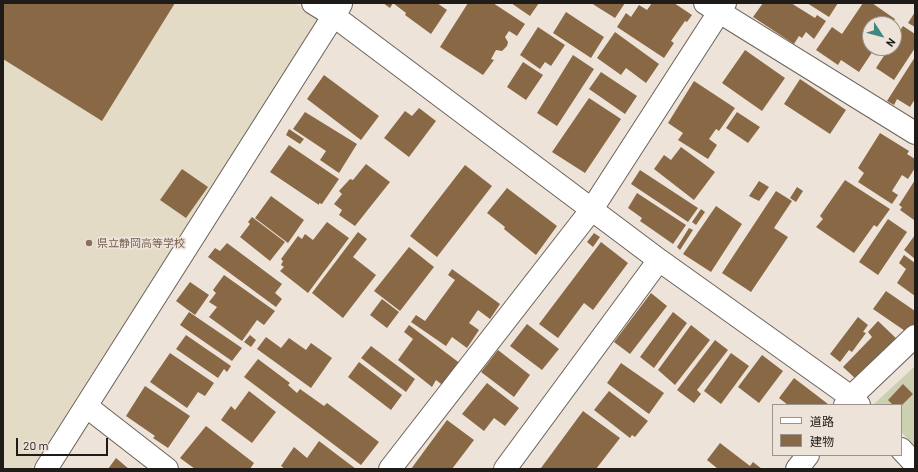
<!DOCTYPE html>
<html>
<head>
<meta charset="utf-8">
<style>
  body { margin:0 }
  #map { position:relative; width:918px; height:472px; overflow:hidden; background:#eee3d9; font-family:Barlow,"Noto Sans JP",sans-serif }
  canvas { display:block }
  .frame { position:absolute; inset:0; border:4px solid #1f1b18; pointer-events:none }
  .legend { position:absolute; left:772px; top:404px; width:130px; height:52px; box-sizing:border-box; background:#eee3d9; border:1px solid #9b938c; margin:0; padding:5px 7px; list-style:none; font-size:12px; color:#1f1b18 }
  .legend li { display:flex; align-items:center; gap:8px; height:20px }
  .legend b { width:20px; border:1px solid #9b938c }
  .north { position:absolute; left:862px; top:16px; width:40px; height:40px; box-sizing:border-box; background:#eee3d9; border:1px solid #9b938c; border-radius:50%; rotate:126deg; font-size:11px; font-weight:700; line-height:16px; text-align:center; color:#1f1b18 }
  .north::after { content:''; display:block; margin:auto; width:14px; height:18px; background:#3f8782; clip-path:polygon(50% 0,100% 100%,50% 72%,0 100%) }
  .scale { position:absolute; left:16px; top:438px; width:92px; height:18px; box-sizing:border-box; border:2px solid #1f1b18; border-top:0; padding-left:5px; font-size:12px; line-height:14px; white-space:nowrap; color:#1f1b18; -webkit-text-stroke:3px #eee3d9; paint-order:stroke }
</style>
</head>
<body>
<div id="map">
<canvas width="918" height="472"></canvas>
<div class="frame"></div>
<ul class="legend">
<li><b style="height:5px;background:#fff"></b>道路</li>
<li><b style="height:11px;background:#896945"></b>建物</li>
</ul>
<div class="north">N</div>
<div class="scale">20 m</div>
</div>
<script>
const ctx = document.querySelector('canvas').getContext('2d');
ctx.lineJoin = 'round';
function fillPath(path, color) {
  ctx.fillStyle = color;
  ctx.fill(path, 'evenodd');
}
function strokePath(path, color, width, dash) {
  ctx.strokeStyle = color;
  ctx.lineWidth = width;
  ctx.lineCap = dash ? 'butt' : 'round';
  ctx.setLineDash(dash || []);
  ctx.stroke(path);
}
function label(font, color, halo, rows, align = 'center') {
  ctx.font = font + ' Barlow,"Noto Sans JP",sans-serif';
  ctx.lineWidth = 3.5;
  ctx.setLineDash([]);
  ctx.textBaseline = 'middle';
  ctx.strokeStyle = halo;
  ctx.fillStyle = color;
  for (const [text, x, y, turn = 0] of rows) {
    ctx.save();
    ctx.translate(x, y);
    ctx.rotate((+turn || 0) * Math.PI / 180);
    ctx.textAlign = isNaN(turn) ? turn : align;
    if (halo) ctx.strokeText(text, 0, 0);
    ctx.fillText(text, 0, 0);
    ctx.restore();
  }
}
const education = new Path2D(`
  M3,3H294L319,18L31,469H3Z`);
const green = new Path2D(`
  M915,366V446L901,432V405H875L874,404Z`);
const building = new Path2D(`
  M3,3H175L102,121L3,59Z
  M383,3H437L447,10L431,34L405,15L406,13L393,3L390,8Z
  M468,3H493L525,24L517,36L509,31L505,37L508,42L507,46L502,51L496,50L491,59L494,60L483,75L440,47Z
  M511,3H539L530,16Z
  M591,3H625L615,18Z
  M652,3H674L692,15L687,22L685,21L671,41L674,43L664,58L617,27L626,13L631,17L639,5L647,10Z
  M763,3H791L815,18L817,15L826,21L814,39L806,32L802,38L799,36L794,44L753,17Z
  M807,3H838L829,17Z
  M863,3H872L895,19L892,24H870V48H875L859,72L841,60L838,65L816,50L832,27L842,34Z
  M566,12L604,37L591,58L553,33Z
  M915,12V27L908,23Z
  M903,26L915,34V48L894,80L876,68L889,48H894V40Z
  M538,27L565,45L551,66L545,62L540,69L520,55Z
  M615,32L659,64L646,83L626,68L621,75L597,58Z
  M745,50L785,78L762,111L722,83Z
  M573,55L594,69L557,126L537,113Z
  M915,57V99L910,107L897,99L894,105L887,101Z
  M523,62L543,75L526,100L507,87Z
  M601,72L637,96L625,114L589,89Z
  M324,75L379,116L361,140L307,99Z
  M800,79L846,110L830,134L784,104Z
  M694,81L735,108L719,131L716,129L709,139L717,145L708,159L678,140L683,133L668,123Z
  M589,98L621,119L585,173L552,152Z
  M419,108L436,121L409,157L384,138L405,111L412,116Z
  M305,112L357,144L339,173L320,160L326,151L293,129Z
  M737,112L760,127L748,143L726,128Z
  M289,129L304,139L300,144L286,135Z
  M880,133L909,151L907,154L915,159V168L908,179L902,175L892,191L898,195L892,204L858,182L864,173L858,168Z
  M289,145L339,179L322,204L319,203V205L270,172Z
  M681,147L715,172L694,200L654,169L664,155L671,160Z
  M366,164L390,182L355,226L339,215L342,210L334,204L342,194L339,191L350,179L353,180Z
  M465,165L492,186L437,257L410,236Z
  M182,169L208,187L186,218L160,200Z
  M640,170L698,208L688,222L631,184Z
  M845,180L890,209L877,227L874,225L854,253L816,227L823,219L820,216Z
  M915,180V219L914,220L900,210L902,207L899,205Z
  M759,181L769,187L759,201L749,196Z
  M797,187L803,191L796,202L790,198Z
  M507,188L557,226L536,255L504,229L505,227L487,213Z
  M776,191L792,201L774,228L788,237L751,292L722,273Z
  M637,193L686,225L673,244L640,221L642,218L628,208Z
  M271,196L304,220L288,243L255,218Z
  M716,206L742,224L711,272L683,254Z
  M701,209L705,212L696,225L692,222Z
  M252,217L285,242L270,261L240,237L250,224L248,222Z
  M888,219L907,232L878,275L859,262Z
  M327,222L349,238L308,293L280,271L284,267L281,265L283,261L281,259L298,236L302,239L305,234L313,240Z
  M689,228L693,230L680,250L677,247Z
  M358,232L367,239L353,257L376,275L343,318L312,293Z
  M594,233L600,237L593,247L587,242Z
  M915,235V259L904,250Z
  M601,242L628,263L593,310L584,303L558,338L539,324Z
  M227,243L282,284L275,293L282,299L276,307L208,257L215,248L220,251Z
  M409,247L434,267L400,311L374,291Z
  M904,255L915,263V296L897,283L906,269L899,263Z
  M452,269L500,304L490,319L478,310L469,323L479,330L467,348L452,337L446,346L411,322L416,315L425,321L455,280L448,275Z
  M224,275L275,311L264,325L257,320L242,341L209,317L217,307L209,302L216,293L213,290Z
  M190,282L209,295L195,315L176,301Z
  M886,291L915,311V323L908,333L873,309Z
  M651,293L667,306L630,354L614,342Z
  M382,299L399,312L387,328L370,315Z
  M189,312L242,348L232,361L180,325Z
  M673,312L687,323L654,368L640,357Z
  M858,317L868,325L863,332L866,333L852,352L849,350L840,362L830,354Z
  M878,321L898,340L857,380L843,367L872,337L868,332Z
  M527,324L559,349L542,370L510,346Z
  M409,325L461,364L445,387L436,380L432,387L398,360L413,339L404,332Z
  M691,325L710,340L675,385L658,370Z
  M186,335L231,366L227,372L224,369L218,378L176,349Z
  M250,335L256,340L251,347L244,342Z
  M266,337L281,348L289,338L306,350L311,343L332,358L311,388L257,349Z
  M715,340L728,350L697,390L701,394L694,403L677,390Z
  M371,346L415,379L406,392L361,358Z
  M498,350L530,375L514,397L481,372Z
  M170,353L214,383L205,396L198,392L187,408L150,382Z
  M731,353L749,366L721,404L704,391Z
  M762,355L783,371L759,403L738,387Z
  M258,359L290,383L288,385L297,393L300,389L324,406L327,403L379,442L361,465L244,377Z
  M359,362L402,395L391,410L348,377Z
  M621,363L664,393L649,414L607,383Z
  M794,378L828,404L827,405H788L779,398Z
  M487,383L519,408L505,426L494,418L484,431L462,414Z
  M903,384L913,394L902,405H893L888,400Z
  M145,386L190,416L168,448L153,438L155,436L126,416Z
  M249,391L276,412L252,443L221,420L231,406L235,410Z
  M609,391L648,421L635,437L632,435L630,438L594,410Z
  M583,411L620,438L596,469H542L541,468Z
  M447,420L474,440L452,469H411Z
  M206,426L254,463L250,469H195L180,458Z
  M319,441L356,469H285L281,466L294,447L307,458Z
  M720,443L750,466L753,462L762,469H718L707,460Z
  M116,458L129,469H108Z`);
const street = new Path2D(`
  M313,3L334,16L659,260L851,397L859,405
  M705,3L915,133
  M845,405L851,397L915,336
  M86,406L167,469
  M901,449L915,464
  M46,469L341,4
  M390,469L592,209L725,3
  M505,469L659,260
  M797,469L808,455`);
const markers = [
  [89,243,4,"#8d6e63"]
];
const educationNames = [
  ["県立静岡高等学校",97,243]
];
fillPath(education, '#e3dbc5');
fillPath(green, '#ccd0b0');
fillPath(building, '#896945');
strokePath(street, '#6c625a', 24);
strokePath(street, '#fff', 22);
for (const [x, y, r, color] of markers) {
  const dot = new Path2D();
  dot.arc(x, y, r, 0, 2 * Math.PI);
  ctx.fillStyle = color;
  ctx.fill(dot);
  strokePath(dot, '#eee3d9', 1.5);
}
label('11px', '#785e54', '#eee3d9', educationNames, 'left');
</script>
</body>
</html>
